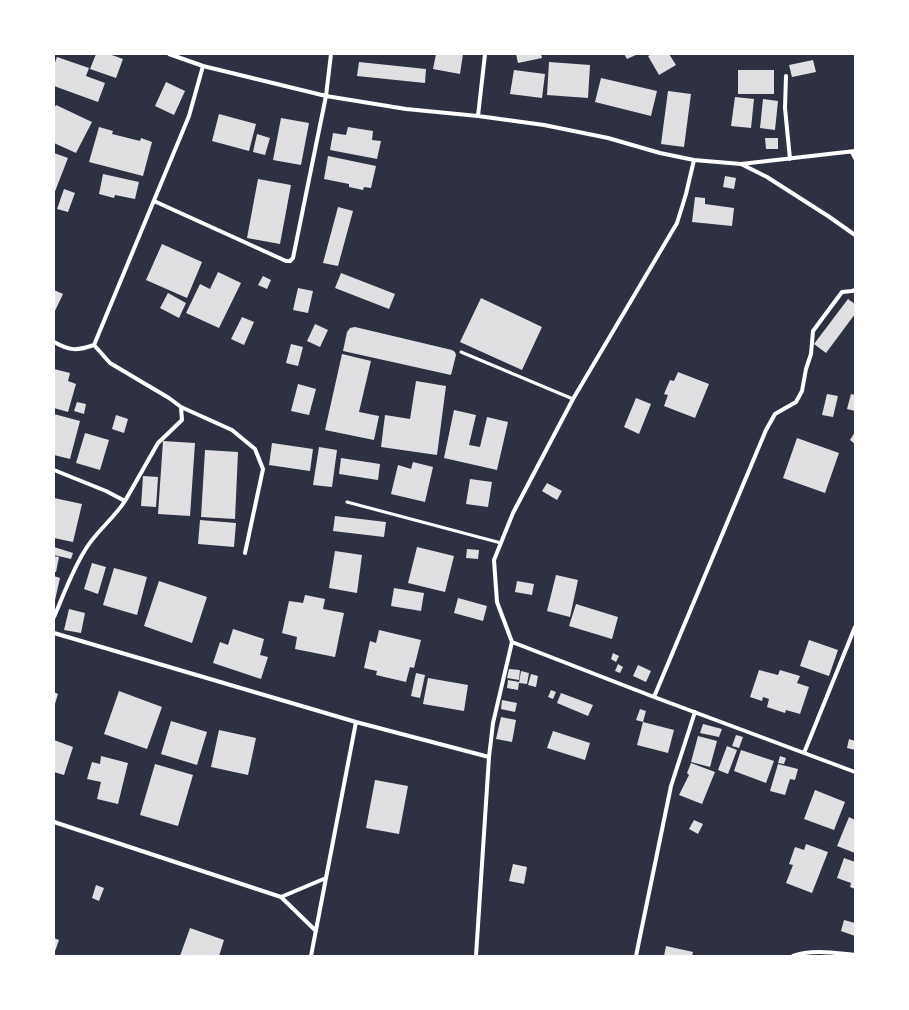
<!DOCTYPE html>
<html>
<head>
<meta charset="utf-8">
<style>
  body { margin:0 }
  #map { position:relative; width:909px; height:1010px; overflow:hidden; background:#2d3142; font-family:"Roboto Serif",serif }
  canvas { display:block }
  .frame { position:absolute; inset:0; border:55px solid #fff; pointer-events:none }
</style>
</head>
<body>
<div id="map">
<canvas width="909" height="1010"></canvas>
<div class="frame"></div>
</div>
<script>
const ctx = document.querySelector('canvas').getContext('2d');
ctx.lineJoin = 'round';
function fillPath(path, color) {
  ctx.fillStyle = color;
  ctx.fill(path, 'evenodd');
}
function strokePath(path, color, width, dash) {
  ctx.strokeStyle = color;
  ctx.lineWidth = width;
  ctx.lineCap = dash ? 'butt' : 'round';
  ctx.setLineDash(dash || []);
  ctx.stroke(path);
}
const building = new Path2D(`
  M96,54H109L123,59L116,78L90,69Z
  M436,54H463L460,74L433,69Z
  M516,54H541L542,58L518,63Z
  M624,54H638L627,59Z
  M652,54H669L676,65L659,75L648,56Z
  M57,57L89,68L86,76L105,83L98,102L54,86V65Z
  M813,60L816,72L792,77L789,65Z
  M359,62L426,69L425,83L357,76Z
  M549,62L590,65L588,98L547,95Z
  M514,70L545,74L542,98L510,94Z
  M738,70H774V94H738Z
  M601,78L657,91L651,116L595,102Z
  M166,82L185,91L174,115L155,106Z
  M668,91L691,94L684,147L661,144Z
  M735,97L754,99L751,128L731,126Z
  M763,99L778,101L775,130L760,128Z
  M56,105L92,122L76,153L54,143V108Z
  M219,114L256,124L249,151L212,141Z
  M281,118L309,123L301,165L273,160Z
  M99,127L113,131L112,134L140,141L141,138L152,142L143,176L89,162Z
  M348,127L373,131L372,140L381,141L377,159L330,150L333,133L346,135Z
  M257,134L270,138L265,155L253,152Z
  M765,138H778V149H766Z
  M54,153L68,158L54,194Z
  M328,156L376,166L371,188L364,187L363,190L349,187V184L324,179Z
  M103,174L139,182L135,199L115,195L114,198L99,194Z
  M725,176L736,178L734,189L723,187Z
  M258,179L291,185L280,244L247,238Z
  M64,189L75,193L68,212L57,209Z
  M695,197L705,198V204L734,208L732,226L692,222Z
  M338,207L353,211L338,266L323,263Z
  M162,244L202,262L187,298L146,280Z
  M218,272L241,283L219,328L186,313L200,284L210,289Z
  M341,273L395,294L389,309L335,288Z
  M263,276L271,280L267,289L258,285Z
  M298,288L313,291L308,313L293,310Z
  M54,290L63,294L54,313Z
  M168,293L186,303L179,318L160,308Z
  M481,298L542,327L522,370L460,342Z
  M848,299L855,304V314L826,353L814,344Z
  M242,317L254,322L244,345L231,339Z
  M315,324L328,330L320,347L307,341Z
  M355,327L452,350L455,352L456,355L451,375L343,351L347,332L350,328Z
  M291,344L303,347L298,366L286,363Z
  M342,354L371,361L359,412L379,416L374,440L325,430Z
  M54,369L70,373L68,381L76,384L68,412L54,408Z
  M678,372L709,384L695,418L664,406L668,395L664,394L670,380L674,381Z
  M416,381L446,386L437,455L381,447L385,415L410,419Z
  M298,384L316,389L309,415L291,411Z
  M827,394L838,396L833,417L822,415Z
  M851,394L855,395V411L847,409Z
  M636,398L651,404L639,434L624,427Z
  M77,402L86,404L84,414L74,411Z
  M454,410L476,415L469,445L480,447L487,417L508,422L497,470L444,458Z
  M54,414L80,421L70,459L54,455Z
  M116,415L128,419L124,433L112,429Z
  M855,432V444L850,440Z
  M85,433L109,440L100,470L76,463Z
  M797,438L839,453L825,493L783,478Z
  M163,441L195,443L190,516L158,514Z
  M272,443L313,449L310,471L269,465Z
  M319,447L337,450L332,487L313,485Z
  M205,450L238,452L235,519L201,517Z
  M341,458L380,464L378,480L339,474Z
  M413,462L433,467L425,502L391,494L398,465L411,469Z
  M143,476L158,477L156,507L141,506Z
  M470,479L492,482L488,507L466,504Z
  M547,483L562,491L557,500L542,491Z
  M54,498L82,504L73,542L54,538Z
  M335,516L386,522L384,537L333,531Z
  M200,520L236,523L234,547L198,544Z
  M54,547L73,553L71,559L54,555Z
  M417,547L454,556L445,592L408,583Z
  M467,549L479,550L478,559L466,558Z
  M335,551L362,555L357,593L329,588Z
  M54,556L59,557L56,572H54Z
  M92,563L106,567L98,594L84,589Z
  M114,568L147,577L137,615L103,605Z
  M556,575L578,580L570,617L547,611Z
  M54,576L60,578L55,600H54Z
  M159,581L207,597L192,643L144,626Z
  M517,581L534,584L532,595L515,592Z
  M394,588L424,593L421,611L391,606Z
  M305,595L325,599L323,609L344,613L335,657L295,649L297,637L282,633L289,601L303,603Z
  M458,598L487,606L483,621L454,613Z
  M576,604L618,617L612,639L569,626Z
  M69,609L85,613L81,633L64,630Z
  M233,629L264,639L260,655L268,657L261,679L213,663L220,642L228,645Z
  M379,630L421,640L414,668L410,667L406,682L376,675L377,671L364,668L370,641L376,643Z
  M809,640L838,650L829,676L800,666Z
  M613,653L619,656L616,662L611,659Z
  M618,664L623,667L620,673L615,671Z
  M638,665L651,671L646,682L633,676Z
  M509,669L520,670L519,680L507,678Z
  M759,670L778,675L780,670L800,676L797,683L809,687L800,714L786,710L785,713L767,707L769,699L763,697L762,701L750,697Z
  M521,671L529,673L527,684L519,683Z
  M416,673L425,675L420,698L411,696Z
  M531,674L538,676L536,687L528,685Z
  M428,678L468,685L464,711L423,704Z
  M508,680L519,682L518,690L507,688Z
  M551,690L556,692L553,699L548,697Z
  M119,691L162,707L147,749L104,734Z
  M54,692L58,694L54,707Z
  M561,693L593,705L588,716L557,703Z
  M502,700L517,703L515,712L501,709Z
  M640,709L646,711L643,722L636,720Z
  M501,717L516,720L512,742L496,739Z
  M171,721L207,732L197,765L161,754Z
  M643,722L674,730L668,753L637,745Z
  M703,724L722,729L719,737L700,733Z
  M219,730L256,738L248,775L211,767Z
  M553,731L590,743L585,760L547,748Z
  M736,735L743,737L739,748L732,746Z
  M698,736L717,741L710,767L691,762Z
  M849,739L855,741V750L847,748Z
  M54,740L73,747L64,775L54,772Z
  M727,746L737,750L728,774L718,770Z
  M741,750L774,761L766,783L734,771Z
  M101,756L128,763L118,804L97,799L101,782L87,779L92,762L100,764Z
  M780,756L786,758L784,764L778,763Z
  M691,763L715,772L702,804L679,795L689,775L687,773Z
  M155,764L193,775L178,826L140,815Z
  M778,764L798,769L795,780L790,779L785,795L770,791Z
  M375,780L408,786L399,834L366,828Z
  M815,790L845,802L834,830L804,819Z
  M849,817L855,820V853L837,846Z
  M694,820L703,824L698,834L689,829Z
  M806,844L828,852L812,893L786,883L793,865L789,864L795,847L804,850Z
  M844,858L855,862V889L850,887L851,883L837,878Z
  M513,864L527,867L524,884L509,881Z
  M96,885L104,888L99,901L92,898Z
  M844,920L855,923V936L841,931Z
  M190,928L224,940L219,956H180Z
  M54,938L59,940L54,954Z
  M666,946L693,952L692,956H664Z`);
const service = new Path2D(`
  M461,352L573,399
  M347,502L501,543`);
const minor = new Path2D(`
  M169,54L203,66L326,96L406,109L478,116L544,125L608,138L660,153L694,160L741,164L855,151
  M786,76L785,108L790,159
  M478,116L485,54
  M852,152L855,158
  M741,164L767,177L828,216L855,235
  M154,201L286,261H290L293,258L326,96L331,54
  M54,342C70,351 77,351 94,345L189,116L203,66
  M94,345L110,363L169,398L181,407L182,420L158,443L125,501
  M181,407L232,430L255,449L263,469L245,553
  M54,470L106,491L125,501C114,518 98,530 87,547C73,568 64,594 54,617
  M54,633L356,722L489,757
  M512,642L654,697L855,772
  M654,697L766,430L775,414L796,402L802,391L806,369L811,354L813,331L842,292L852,291L855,290
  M804,753L855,627
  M54,822L281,897L326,878
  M281,897L316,931
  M311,956L356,722
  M476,956L489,757L493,723L512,642L497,602L494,560L513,513L573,399L677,223L686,194L694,160
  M636,956L671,786L695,712
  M793,956C812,949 835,953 855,955`);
fillPath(building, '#e0e0e3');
strokePath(service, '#fff', 3);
strokePath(minor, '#fff', 4);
</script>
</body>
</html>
